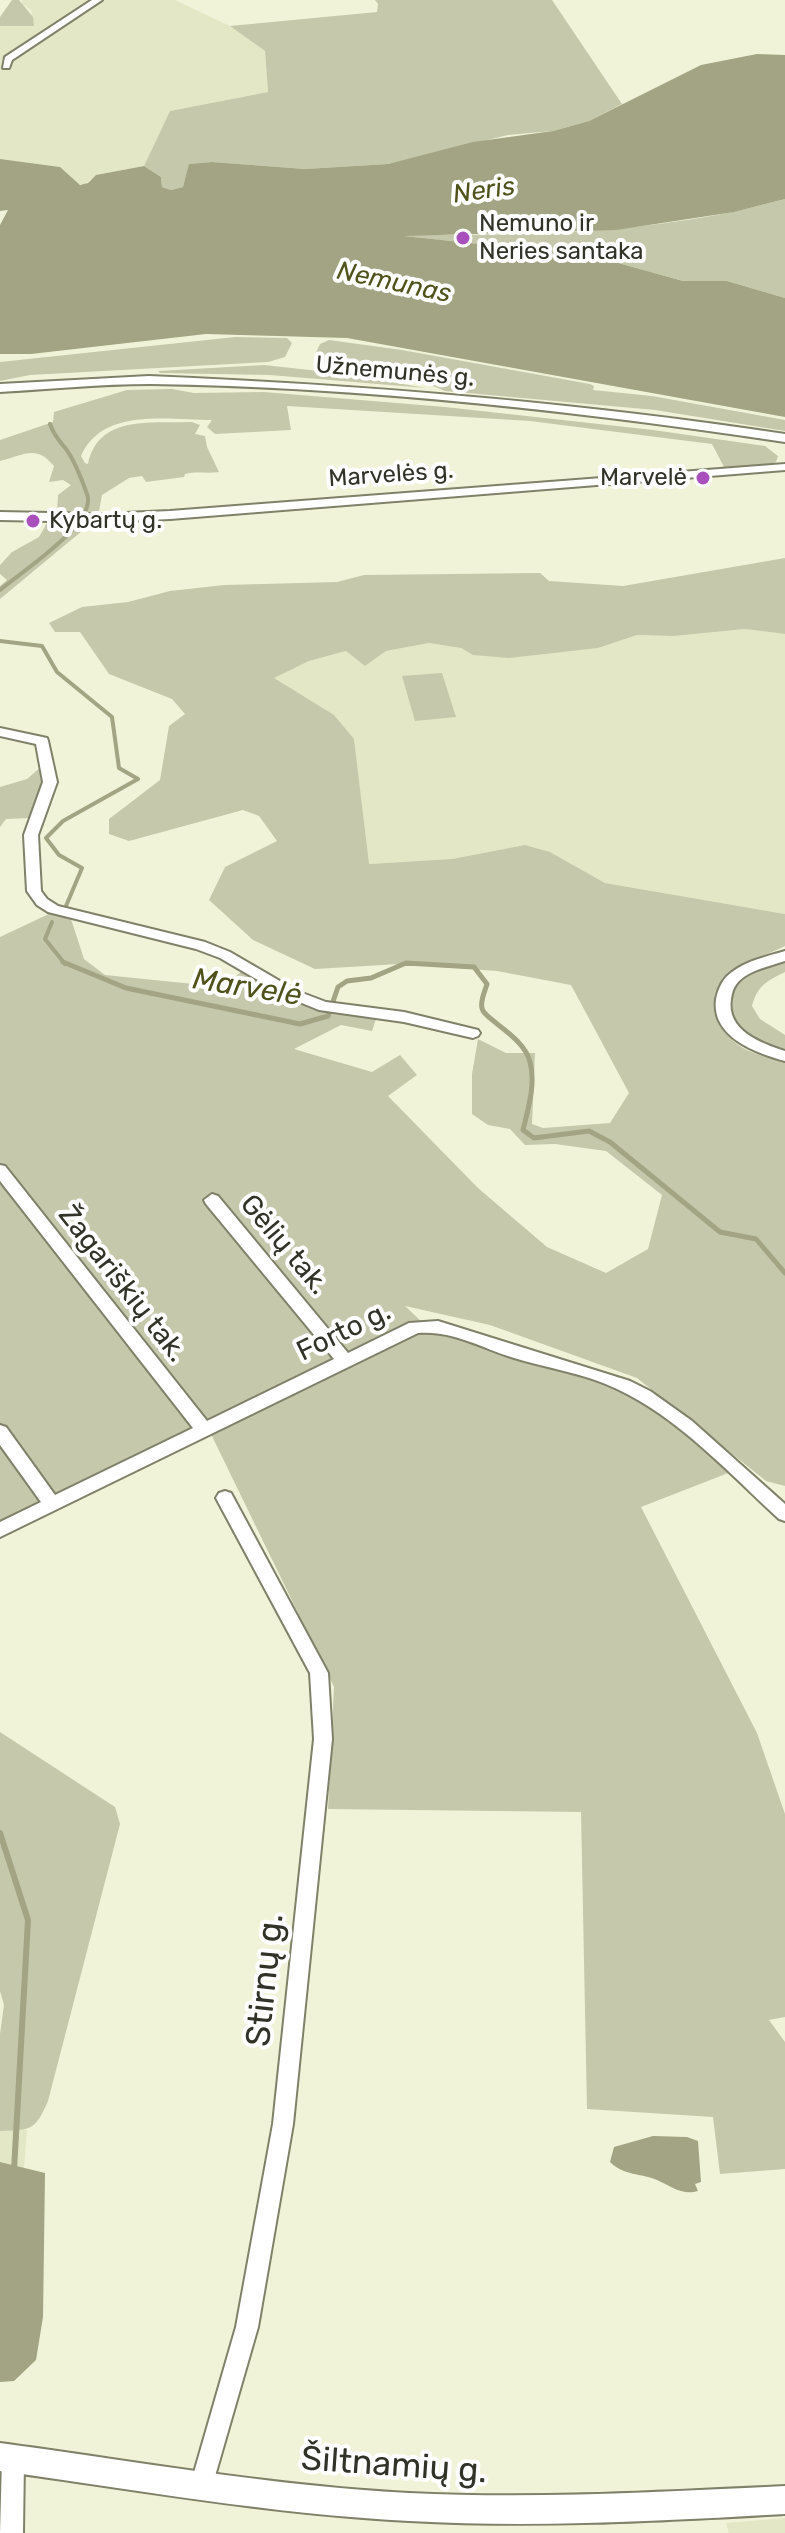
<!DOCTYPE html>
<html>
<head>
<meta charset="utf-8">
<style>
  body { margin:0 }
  canvas { display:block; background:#f1f3d9 }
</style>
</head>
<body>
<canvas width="785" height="2533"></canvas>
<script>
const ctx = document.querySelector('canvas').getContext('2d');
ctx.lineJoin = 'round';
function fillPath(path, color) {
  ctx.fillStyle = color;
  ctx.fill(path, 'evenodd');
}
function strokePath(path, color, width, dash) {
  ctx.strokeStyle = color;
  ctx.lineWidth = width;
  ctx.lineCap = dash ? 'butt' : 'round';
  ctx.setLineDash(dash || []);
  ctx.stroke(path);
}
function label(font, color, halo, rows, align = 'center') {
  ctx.font = font + ' Rubik,sans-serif';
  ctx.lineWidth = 8;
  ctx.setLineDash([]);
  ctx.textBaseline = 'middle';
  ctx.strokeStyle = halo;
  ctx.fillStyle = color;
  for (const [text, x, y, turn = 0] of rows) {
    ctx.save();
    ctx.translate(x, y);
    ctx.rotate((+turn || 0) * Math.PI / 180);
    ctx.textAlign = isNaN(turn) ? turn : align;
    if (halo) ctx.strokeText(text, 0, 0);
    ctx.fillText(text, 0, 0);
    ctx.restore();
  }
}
const built = new Path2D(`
  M22,0H175L230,26L265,51L268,92L170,111L144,166L96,175L85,184H78L60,167L0,159V26H34L31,10L22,4Z
  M745,629L785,634V914L605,883L550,852L525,845L452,859L368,864L354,739L273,678L309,661L346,651L365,666L386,651L429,643L461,648L473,655L598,648L637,635L674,636Z
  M27,2130L24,2168L0,2162V2131Z
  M785,2518V2533H729L726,2523Z`);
const green = new Path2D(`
  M12,0H19L33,17L34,26H0V17Z
  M375,0H552L622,104L589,121L553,131L508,135L388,164L305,169L212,162L190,164L183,187L171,190L162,187L161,177L144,166L170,111L268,92L265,51L230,26L377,12L378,4Z
  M785,199V298L727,281H683L593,256L394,235C525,235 657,235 785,199Z
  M235,337L287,338L292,343L285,357L268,362L30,375L0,381V362Z
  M329,340L402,350L590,384L594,386L593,390L652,396L785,420V431L655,410L445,391L426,383L326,366L314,357L320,344Z
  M264,365L337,373L426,388L270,375L160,373L158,371Z
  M172,389L194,393L264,392L445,407L653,430L765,446L778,456L776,462L770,465L725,469L712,444L530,421L287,406L291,430L215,434L207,427L212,420C168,420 102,407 81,456L85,463L88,464C99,414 151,424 192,422L200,425L195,434L205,436L207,447L219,472C207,474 197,471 185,474L184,477L146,482L142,476L129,478L102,495L99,511L57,513L58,495L71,485L63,480L49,482L54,466C36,444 24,455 0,461V440L53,422L54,412L127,390Z
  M47,523H85L88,526L0,599V586L7,580L0,574V565L12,552L39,537Z
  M785,558V634L745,629L674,636L637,635L598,648L509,658L473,655L461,648L429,643L386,651L365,666L346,651L309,661L274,678L334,715L354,739L369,864L452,859L525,845L550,852L605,883L785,914V946C769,954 749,960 734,970C707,990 715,1032 743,1048C755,1055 772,1058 785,1062V1486L766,1481L637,1378L490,1325L405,1306L425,1325L628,1387L736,1470L641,1507L757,1733L785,1814V2017L769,2020L785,2042V2169L720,2174L713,2117L587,2109L581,1812L328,1809L334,1687L210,1432L0,1536V937L53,912L71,919L84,959L105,975L223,987L241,972L309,1005L377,1016L372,1031L341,1025L294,1049L372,1072L400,1055L417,1075L388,1096L478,1188L547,1247L606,1273L648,1249L662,1195L606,1151L555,1144L525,1145L510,1129L488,1125L472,1114V1074L478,1039L506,1053H535L532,1124L543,1128L610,1123L629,1093L571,985L497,971L399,964L315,969L253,940L209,900L225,867L277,841L259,816L243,810L129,841L109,834V819L160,780L169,726L185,714L172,699L109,674L80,632H55L49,623L82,607L128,602L170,591L224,585L337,582L364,575L540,573L549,581L623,586Z
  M442,673L456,717L415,721L402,676Z
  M42,766L46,780L31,818L6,819L0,827V787L27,779Z
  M785,962V972C768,980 757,986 752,1006L760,1019L785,1035V1051C762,1043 731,1034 729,1005C729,995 734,984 743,978C755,969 771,966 785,962Z
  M0,1732L115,1807L120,1824L48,2101C35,2131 31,2130 0,2131V2034L4,2005L0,1991Z`);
const water = new Path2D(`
  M757,54L785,55V199L734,212L616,230L404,236L593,256L683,281H727L785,298V417L347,338L206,334L31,354H0V225L8,210L0,211V159L60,167L80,185L88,183L96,175L144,166L161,177L162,187L171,190L183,187L189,164L212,162L305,169L388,164L473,142L553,131L589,121L701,65Z
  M653,2136L687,2137L698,2141L701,2182L695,2184L698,2191C682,2196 671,2186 657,2180C641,2173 624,2176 610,2162L614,2147Z
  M0,2162L45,2173L43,2317L36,2360L14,2381L0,2382Z`);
const streamFar2 = new Path2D(`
  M0,590C21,572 98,523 87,494C82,480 75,461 66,449C59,440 54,436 50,424
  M0,641L42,646L57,672L112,717L119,768L138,779L63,821L46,838L59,855L82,868L66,906
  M52,922L45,939L65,964
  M404,964H417`);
const streamFar1 = new Path2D(`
  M63,962L126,988L300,1024L328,1016L338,987L347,981L371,978L406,963L474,967L487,984C485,991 480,1001 482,1008C483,1019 524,1036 530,1062C536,1084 528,1109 523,1130L534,1138L589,1131L610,1142L720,1232L756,1239L785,1273`);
const stream = new Path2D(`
  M0,1833L28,1920L14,2170`);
const minor = new Path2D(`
  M92,0H102L12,60L9,68H3L5,57Z
  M785,464V470L170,519L102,522L0,520V512L102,514L170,511Z
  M0,728L47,738L48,741L57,782L38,835L41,891L47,899L58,906L205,942L230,952L297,991L326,1002L404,1012L478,1030L480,1033L478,1036L473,1038L404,1022L319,1010L287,997L220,958L196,949L48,912L37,905L27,891L24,835L43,782L36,744L0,736Z
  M785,951V961C770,966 750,970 739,981C734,986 732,992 731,999C726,1030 760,1043 785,1051V1061C756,1053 711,1037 716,999C718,989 723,978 732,972C746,961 768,956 785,951Z
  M0,1165L5,1166L207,1421L334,1359L206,1204L204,1200L212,1194L218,1196L348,1353L409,1323L438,1321L630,1381L650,1391L692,1421L785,1504V1521L779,1519C729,1473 679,1418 617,1389C584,1373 546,1368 511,1357C480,1347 451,1330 418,1333L0,1537V1522L41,1502L0,1445V1425L6,1427L55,1495L193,1428L0,1181Z
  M225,1491L231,1493L328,1673L332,1739L293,2124L258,2327L213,2483L210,2491L202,2494L194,2491L191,2483L236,2327L273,2124L314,1739L310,1673L216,1498L219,1493Z
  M13,2448L21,2451L24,2459L23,2533H0L2,2459L5,2451Z`);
const major = new Path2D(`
  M149,376C362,385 574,402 785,434V442C578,411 361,387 151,384C101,384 50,389 0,392V384Z
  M0,2443C136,2461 272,2486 409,2493C535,2499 660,2492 785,2486V2514C659,2521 535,2528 409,2521C272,2514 136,2490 0,2471Z`);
const markers = [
  [463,238,8,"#a950bd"],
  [703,478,8,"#a950bd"],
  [33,521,8,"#a950bd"]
];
const farPoinames = [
  ["Nemuno ir",479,224],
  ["Neries santaka",479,252],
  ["Marvelė",687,478,"right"],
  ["Kybartų g.",49,521]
];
const farStreetnames = [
  ["Užnemunės g.",395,372,5],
  ["Marvelės g.",391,475,-4]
];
const farWaternames = [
  ["Neris",484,191,-8],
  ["Nemunas",394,283,12]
];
const streetNames = [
  ["Gėlių tak.",284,1245,50],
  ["Žagariškių tak.",122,1284,52],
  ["Forto g.",344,1332,-26]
];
const waterNames = [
  ["Marvelė",247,988,9]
];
const nearStreetnames = [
  ["Stirnų g.",266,1980,-84],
  ["Šiltnamių g.",394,2466,4]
];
fillPath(built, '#e4e7c5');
fillPath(green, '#c6c8ac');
fillPath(water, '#a2a483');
strokePath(streamFar2, '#a2a483', 4);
strokePath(streamFar1, '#a2a483', 5);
strokePath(stream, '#a2a483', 6);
strokePath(minor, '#7f8169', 4);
strokePath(major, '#7f8169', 4);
fillPath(minor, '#fff');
fillPath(major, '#fff');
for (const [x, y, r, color] of markers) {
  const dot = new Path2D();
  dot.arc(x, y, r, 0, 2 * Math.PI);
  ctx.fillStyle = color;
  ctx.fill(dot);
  strokePath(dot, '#fff', 3);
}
label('24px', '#313228', '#fff', farPoinames, 'left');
label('24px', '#313228', '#fff', farStreetnames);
label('italic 26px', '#4f521a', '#fff', farWaternames);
label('28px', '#313228', '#fff', streetNames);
label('italic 30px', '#4f521a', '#fff', waterNames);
label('34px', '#313228', '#fff', nearStreetnames);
</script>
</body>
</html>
